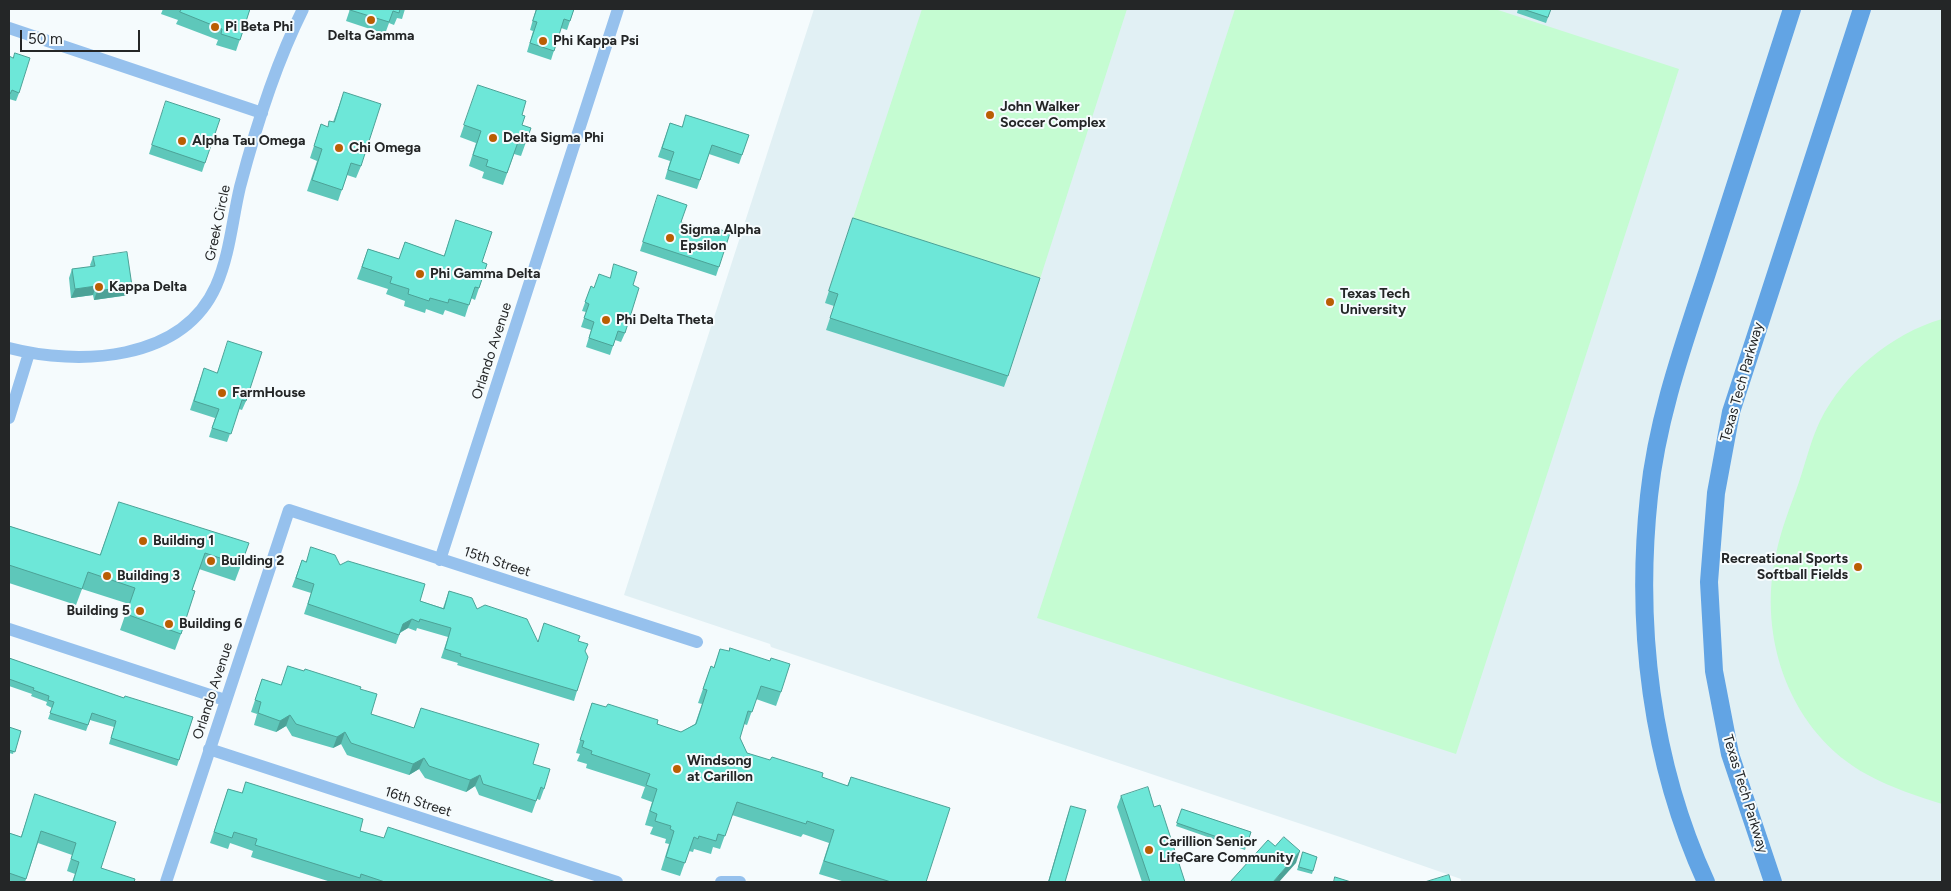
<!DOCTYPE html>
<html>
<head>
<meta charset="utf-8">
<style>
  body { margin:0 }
  #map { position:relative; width:1951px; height:891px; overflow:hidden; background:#f5fbfd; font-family:Figtree,sans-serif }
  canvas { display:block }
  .frame { position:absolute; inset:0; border:10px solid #242627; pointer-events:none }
  .scale { position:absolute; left:20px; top:30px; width:120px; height:22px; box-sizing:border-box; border:2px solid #242627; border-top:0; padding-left:6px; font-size:15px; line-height:18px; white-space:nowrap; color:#242627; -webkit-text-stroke:4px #f5fbfd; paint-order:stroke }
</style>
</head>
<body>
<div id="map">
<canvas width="1951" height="891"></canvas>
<div class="frame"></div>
<div class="scale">50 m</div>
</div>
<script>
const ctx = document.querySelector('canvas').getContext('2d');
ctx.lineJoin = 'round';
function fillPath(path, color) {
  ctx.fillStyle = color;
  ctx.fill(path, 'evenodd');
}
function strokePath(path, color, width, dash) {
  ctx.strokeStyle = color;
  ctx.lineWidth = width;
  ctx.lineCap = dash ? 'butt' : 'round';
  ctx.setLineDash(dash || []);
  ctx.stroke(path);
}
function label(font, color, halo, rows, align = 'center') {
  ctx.font = font + ' Figtree,sans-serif';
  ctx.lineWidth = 4;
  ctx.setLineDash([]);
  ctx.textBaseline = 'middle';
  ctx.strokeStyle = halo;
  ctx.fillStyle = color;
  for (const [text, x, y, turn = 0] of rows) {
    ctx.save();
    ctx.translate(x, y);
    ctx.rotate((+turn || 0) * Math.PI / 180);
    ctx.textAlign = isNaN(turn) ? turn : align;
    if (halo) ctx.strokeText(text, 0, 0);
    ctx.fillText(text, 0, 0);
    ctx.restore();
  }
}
const built = new Path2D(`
  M814,9H1942V882H1460L1461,879L1343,838L771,647L770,644L624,595Z`);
const green = new Path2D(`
  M922,9H1127L1039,282L852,221Z
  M1235,9H1495L1679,69L1456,754L1037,618Z
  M1942,319V804C1917,796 1892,788 1868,775C1790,733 1757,638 1776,554C1781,529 1791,505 1799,482C1806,461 1811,440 1820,421C1844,373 1891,334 1942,319Z`);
const street = new Path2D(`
  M9,28L262,113
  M9,348C78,366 182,362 216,286C230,254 232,221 240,187C256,126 275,65 303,9
  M9,418L29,353
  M440,560L618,9
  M9,629L225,700
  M209,749L617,882
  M166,882L289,510L697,642
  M721,882H740`);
const secondary = new Path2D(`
  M1706,882C1651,762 1635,627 1649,496C1657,419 1683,346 1707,273C1735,185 1764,97 1792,9
  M1773,882L1730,754L1714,671L1709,582L1716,493L1731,412L1862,9`);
const wall = new Path2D(`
  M163,9H250L236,51L216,45L218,40L176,24L178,20L161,14Z
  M350,9H405L402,19L397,18L394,25L389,23L385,34L346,21Z
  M536,9H574L567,30L561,28L551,60L527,52L533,31L530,30Z
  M1518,9H1551L1546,23L1517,13Z
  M9,56L19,93L16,101L9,99Z
  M478,85L522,115V125L531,128L521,156L514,154L503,185L482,178L484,172L469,166L476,143L460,137Z
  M344,92L361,166L356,178L347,175L338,201L307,191L317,161L310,158L321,124L327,127L333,122Z
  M163,110L205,163L202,172L149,154Z
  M686,115L749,135L739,164L709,154L697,189L665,179L670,161L658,157L670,123L682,127Z
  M655,204L681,222L719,267L716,276L640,251Z
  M853,218L1008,376L1004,387L826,330L834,306L825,303Z
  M456,220L482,262L487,264L475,300L471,298L465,317L445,310L443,315L426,309L425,313L404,306L405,301L386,294L388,289L357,279L368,249L399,259L405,242L444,256Z
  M93,257L129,295L94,300L93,295L71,298L69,278L72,269L91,267L90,265Z
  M633,285L625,333L621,342L615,340L610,355L586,347L591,330L581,327L586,312L582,311L591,286L594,288Z
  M201,377L246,401L242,410L239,409L227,442L209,437L215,418L190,410Z
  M119,502L241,565L235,581L199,569L192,590L181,634L175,650L120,630L129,604L82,589L76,605L9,583V526L100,555Z
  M302,560L306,562L340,565L420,601L443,608L449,591L477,609L537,641H578L585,651L577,691L574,701L457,665L458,663L441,658L448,637L417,628L416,631L408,628L400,633L396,644L304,614L311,593L292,587Z
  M720,649L781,692L776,706L756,699L747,725L744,724L740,738L747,753L847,786L851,777L926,882H845L819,874L829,843L803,834L801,837L732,815L720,849L713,847L711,854L694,849L693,852L689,851L680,876L661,870L669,844L665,843L666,839L650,834L653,827L645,825L652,802L641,798L645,787L586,768L587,764L577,761L580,754L576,753L592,703L681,732L695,724L702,704L698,703L706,680L711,666L714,667Z
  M9,658L124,698L193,717L177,766L109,744L114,727L90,720L86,731L48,719L52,708L46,705L47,702L31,696L32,694L9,686Z
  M288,666L360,689L371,714L414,728L421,708L533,764L544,789L540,800L537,799L532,813L479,795L475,786L466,792L425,778L419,769L409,775L347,755L341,744L333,748L292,736L286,726L276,732L254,725L257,714L251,712L262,679L281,685Z
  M9,728L21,731L13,754L9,753Z
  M246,782L360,831L384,838L556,882H331L251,857L253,851L230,843L228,849L210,843L228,789L242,793Z
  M35,794L101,868L134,882H72L75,874L67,871L72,855L38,843L25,882H9V833L21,837Z
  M1121,796L1154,807L1185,882H1142L1117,807Z
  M1071,806L1065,882H1048L1067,817Z
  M1182,809L1251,832L1245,850L1176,826Z
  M1303,852L1317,857L1312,874L1297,870Z`);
const shadedWall = new Path2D(`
  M96,286L93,295L71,298L75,289Z
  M132,286L129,295L94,300L97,291Z
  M412,619L408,628L399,633L403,624Z
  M290,715L286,726L276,732L280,721Z
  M345,732L341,744L333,748L337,737Z
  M424,758L419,769L409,775L413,764Z
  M480,775L475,786L466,792L470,780Z
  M1300,851L1296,863L1279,882H1273Z`);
const building = new Path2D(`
  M182,9H250L240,40L221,34L222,29L180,12Z
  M351,9H400L399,13L393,11L389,22L350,10Z
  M537,9H574L570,21L564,19L554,51L530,43L537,22L533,21Z
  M1523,9H1551L1548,17Z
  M15,53L30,58L19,93L12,90L10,94L9,93V56L13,58Z
  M478,85L526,101L522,115L525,116L522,125L531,128L525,144L518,142L507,173L486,166L488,160L473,155L481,131L464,125Z
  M344,92L381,104L361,166L351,163L342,190L312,180L322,149L314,146L321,124L328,127L329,121L334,122Z
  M166,101L220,119L205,163L152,145Z
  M686,115L749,135L742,155L712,145L700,180L668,170L674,152L662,148L670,123L682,127Z
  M658,195L687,205L681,222L708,231L710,226L730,233L719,267L643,242Z
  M853,218L1040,278L1008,376L830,318L838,294L829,291Z
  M456,220L492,232L482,262L487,264L479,288L475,287L469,305L449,299L448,303L430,298L429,301L408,294L409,289L390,283L392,277L362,267L368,249L399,259L405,242L444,256Z
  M127,252L132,286L97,291L96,286L75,289L72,269L95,266L93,257Z
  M614,264L637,272L633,285L639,288L625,333L618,331L613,346L589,338L594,322L584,318L589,304L585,302L591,286L594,288L599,274L610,278Z
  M228,341L262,352L246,401L242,400L231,434L212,428L219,409L194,401L204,368L217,373Z
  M119,502L249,543L241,565L205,553L192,590L195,591L181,634L126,614L135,588L88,572L82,589L9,565V526L100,555Z
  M311,547L335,555L340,565L348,561L425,584L420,601L444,609L449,591L472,598L477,609L485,605L527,619L538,642L544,623L580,636L578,641L588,644L585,651L588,657L577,691L460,656L461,654L445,649L451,628L420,619L419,622L412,619L403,624L399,635L308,604L314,584L296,578L302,560L306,562Z
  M730,648L770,661L771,658L790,664L781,692L761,686L752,712L748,711L740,738L747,753L770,760L772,757L823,773L822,777L848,786L851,777L950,808L926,882H891L824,861L834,830L807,821L806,824L737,802L725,836L718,834L716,841L699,836L698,839L694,837L685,863L666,857L674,831L670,829L671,826L655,821L657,814L650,811L657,789L646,785L650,774L591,754L592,751L582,747L584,741L580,740L592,703L606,707L608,704L636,713L658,720L657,724L681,732L696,724L707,690L703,689L711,666L714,668L720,649L729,651Z
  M9,658L124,698L125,696L193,717L179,760L111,738L116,721L92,713L88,725L50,713L54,702L48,700L49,696L33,690L34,688L9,679Z
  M288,666L304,671L305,669L361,687L360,689L377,694L371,714L396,722L414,728L421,708L539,744L533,764L550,769L544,789L541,787L536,801L483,784L480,775L470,780L429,766L424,758L413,764L351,743L345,732L337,737L296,724L290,715L280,721L258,713L261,702L255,700L262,679L281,685Z
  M9,727L21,731L15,752L9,750Z
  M246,782L363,819L360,831L384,838L388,827L556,882H385L361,874L360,878L255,845L257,839L234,832L232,838L214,832L228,789L242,793Z
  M1148,787L1154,807L1160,805L1185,882H1150L1121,796Z
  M35,794L116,822L101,868L135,879L134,882H73L79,862L71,859L76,843L41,831L26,879L9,873V833L21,837Z
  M1071,806L1086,810L1065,882H1049Z
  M1182,809L1251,832L1246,847L1177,823Z
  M1284,837L1300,851L1273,882H1230L1268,840L1275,846Z
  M1303,852L1317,857L1313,871L1299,867Z
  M1449,875L1451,882H1425Z
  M1335,877L1351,882H1334Z`);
const markers = [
  [371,20,5,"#ba5e03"],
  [215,27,5,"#ba5e03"],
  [543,41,5,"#ba5e03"],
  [990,115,5,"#ba5e03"],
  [493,138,5,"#ba5e03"],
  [182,141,5,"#ba5e03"],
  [339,148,5,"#ba5e03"],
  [670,238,5,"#ba5e03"],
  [420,274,5,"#ba5e03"],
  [99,287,5,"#ba5e03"],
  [1330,302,5,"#ba5e03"],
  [606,320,5,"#ba5e03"],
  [222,393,5,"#ba5e03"],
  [143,541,5,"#ba5e03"],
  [211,561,5,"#ba5e03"],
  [1858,567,5,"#ba5e03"],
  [107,576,5,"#ba5e03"],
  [140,611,5,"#ba5e03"],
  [169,624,5,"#ba5e03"],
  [677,769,5,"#ba5e03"],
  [1149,850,5,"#ba5e03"]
];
const poiNames = [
  ["Pi Beta Phi",225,27],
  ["Delta Gamma",371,36,"center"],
  ["Phi Kappa Psi",553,41],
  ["John Walker",1000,107],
  ["Soccer Complex",1000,123],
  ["Delta Sigma Phi",503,138],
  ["Alpha Tau Omega",192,141],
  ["Chi Omega",349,148],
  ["Sigma Alpha",680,230],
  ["Epsilon",680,246],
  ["Phi Gamma Delta",430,274],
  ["Kappa Delta",109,287],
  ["Texas Tech",1340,294],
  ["University",1340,310],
  ["Phi Delta Theta",616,320],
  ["FarmHouse",232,393],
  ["Building 1",153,541],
  ["Recreational Sports",1848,559,"right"],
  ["Softball Fields",1848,575,"right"],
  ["Building 2",221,561],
  ["Building 3",117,576],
  ["Building 5",130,611,"right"],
  ["Building 6",179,624],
  ["Windsong",687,761],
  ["at Carillon",687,777],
  ["Carillion Senior",1159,842],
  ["LifeCare Community",1159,858]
];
const streetNames = [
  ["Greek Circle",218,223,-78],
  ["Orlando Avenue",492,351,-72],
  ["Texas Tech Parkway",1742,382,-74],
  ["15th Street",497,562,18],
  ["Orlando Avenue",213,691,-72],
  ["Texas Tech Parkway",1745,794,73],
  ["16th Street",418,802,18]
];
fillPath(built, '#e1f0f4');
fillPath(green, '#c5fcd2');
strokePath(street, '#96c1ed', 12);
strokePath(secondary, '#62a4e4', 18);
fillPath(wall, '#5ec7ba');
fillPath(shadedWall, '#4ca297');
fillPath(building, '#6de7d8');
strokePath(building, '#4ca297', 1);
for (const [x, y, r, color] of markers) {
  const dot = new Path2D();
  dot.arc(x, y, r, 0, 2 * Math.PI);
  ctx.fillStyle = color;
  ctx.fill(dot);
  strokePath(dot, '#f5fbfd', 2);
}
label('bold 14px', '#242627', '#f5fbfd', poiNames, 'left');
label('14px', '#242627', '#f5fbfd', streetNames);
</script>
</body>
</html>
